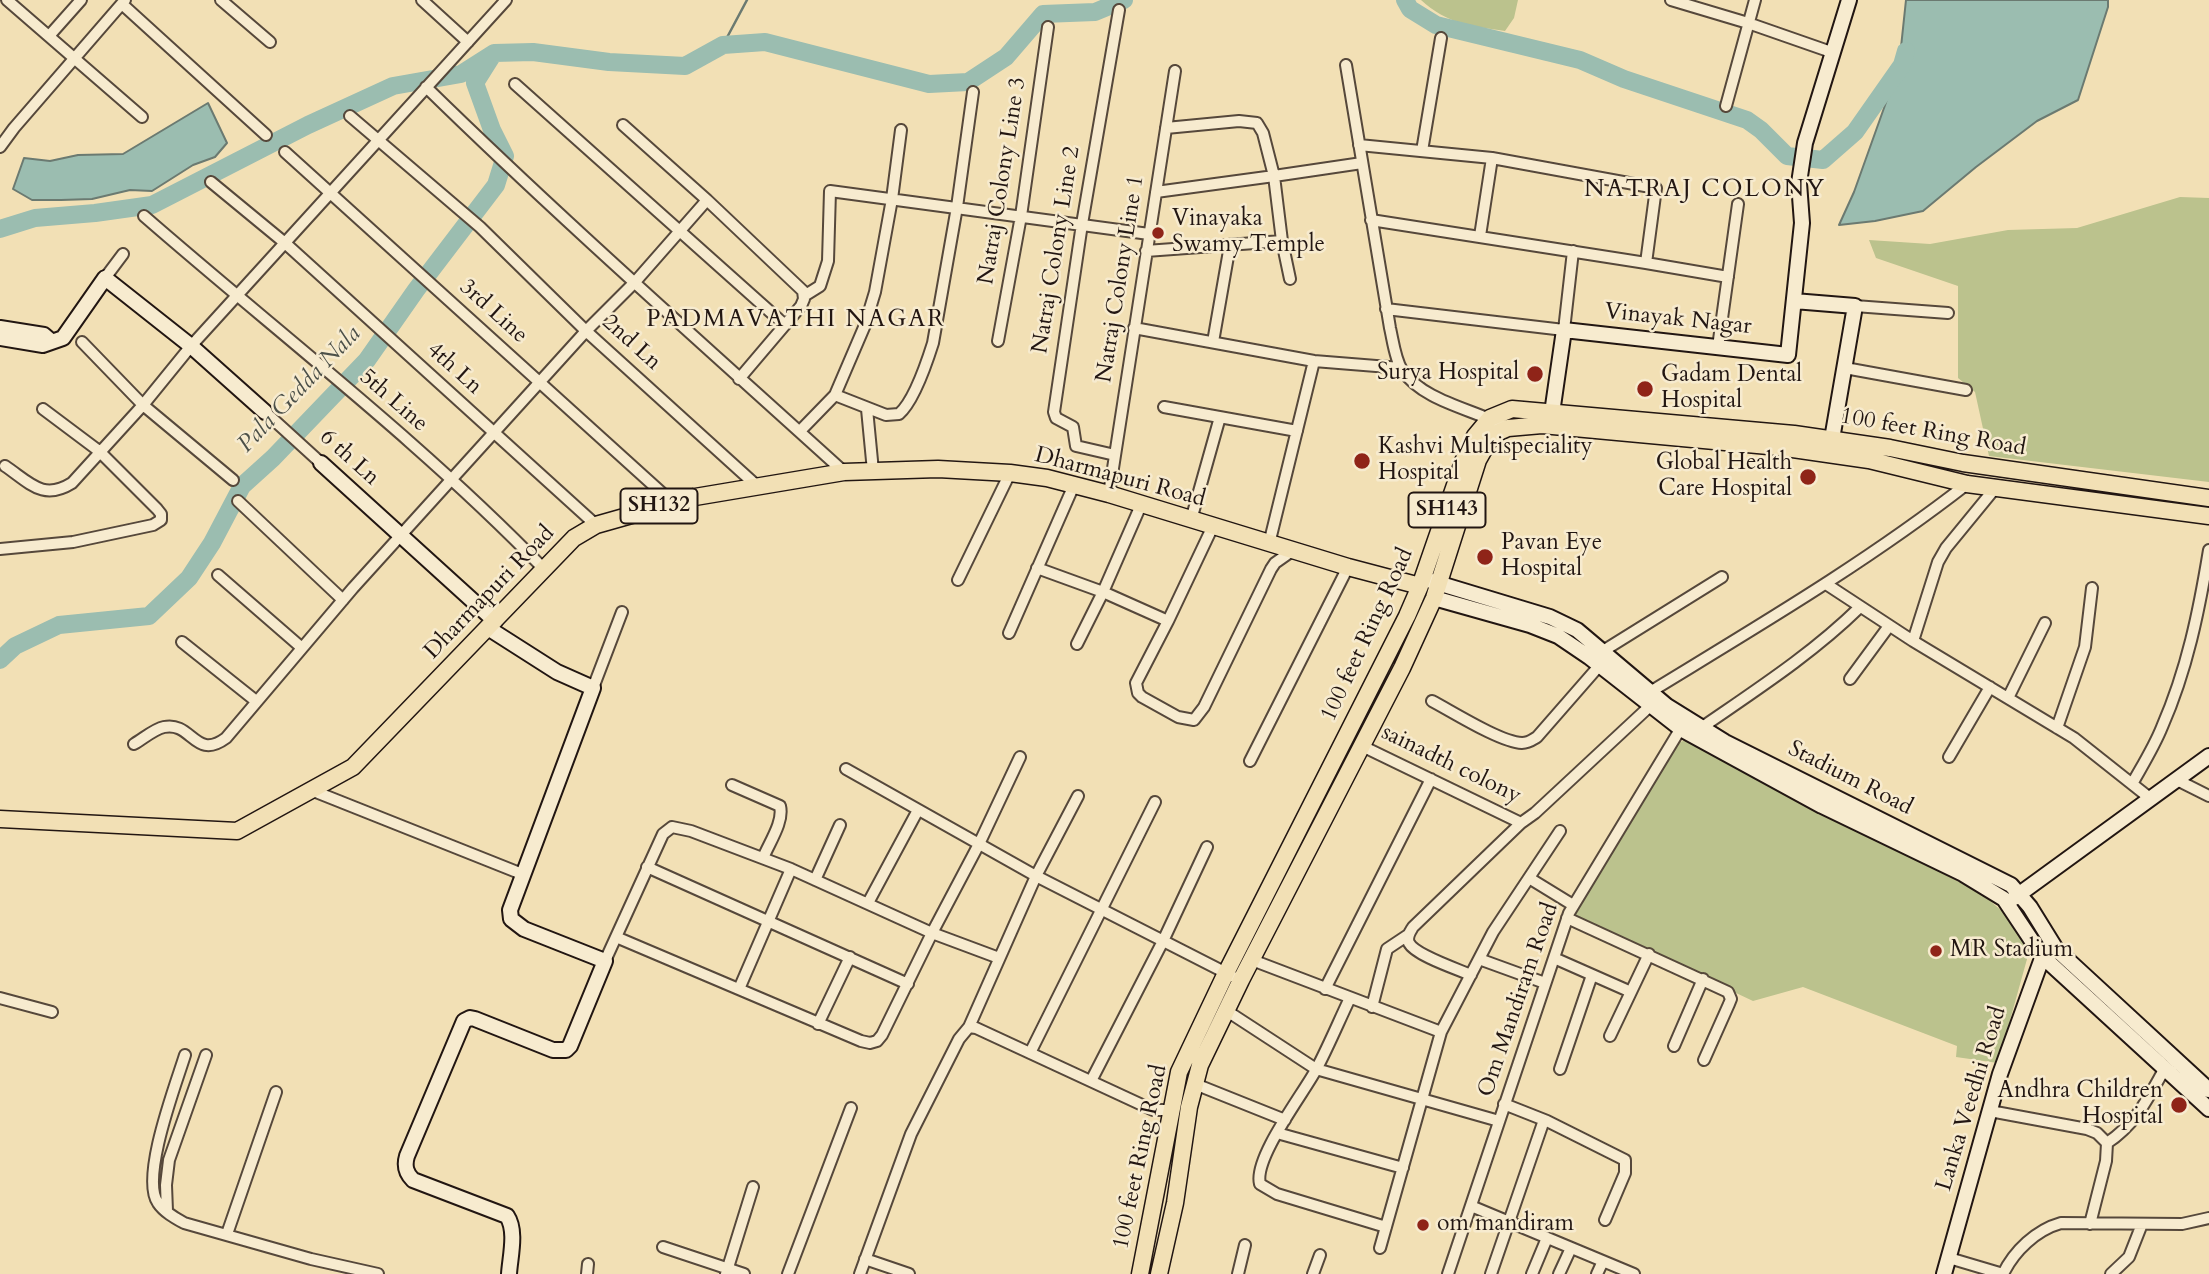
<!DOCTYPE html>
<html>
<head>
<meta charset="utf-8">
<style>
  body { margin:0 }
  canvas { display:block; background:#f2e0b5 }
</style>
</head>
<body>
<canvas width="2209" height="1274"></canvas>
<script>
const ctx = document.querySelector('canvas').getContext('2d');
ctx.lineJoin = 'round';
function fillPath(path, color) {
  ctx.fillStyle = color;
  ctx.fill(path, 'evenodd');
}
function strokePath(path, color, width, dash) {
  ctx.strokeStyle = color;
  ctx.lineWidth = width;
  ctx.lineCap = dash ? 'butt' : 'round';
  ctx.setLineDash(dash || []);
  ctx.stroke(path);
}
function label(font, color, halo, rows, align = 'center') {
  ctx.font = font + ' Cardo,serif';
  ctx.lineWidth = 5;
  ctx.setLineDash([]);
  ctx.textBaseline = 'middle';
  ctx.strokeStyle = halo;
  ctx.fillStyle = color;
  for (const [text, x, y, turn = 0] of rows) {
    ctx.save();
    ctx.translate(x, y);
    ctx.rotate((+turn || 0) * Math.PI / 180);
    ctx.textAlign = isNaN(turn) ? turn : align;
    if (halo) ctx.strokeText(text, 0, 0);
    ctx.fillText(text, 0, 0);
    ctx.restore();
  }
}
const green = new Path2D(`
  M1421,0H1518L1514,18L1505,31C1471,26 1447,24 1421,0Z
  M2180,197L2209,198V482L1989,456L1975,392L1958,378V286L1876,258L1869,240L1930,244L2008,230L2077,228Z
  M1686,740L1982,894L2010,918L2029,952L1998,1063L1956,1057L1957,1046L1803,987L1753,1001L1573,916L1680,742Z`);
const water = new Path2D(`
  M1906,0H2108V7L2078,100L2037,121L1976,167L1923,211L1875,221L1839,225L1854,192L1899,66Z
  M208,103L227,143L215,157L193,165L152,191L130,190L92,199L61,200H32L13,189L24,158L50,161L78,155L123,154Z`);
const stream = new Path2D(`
  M723,45L747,0`);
const river = new Path2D(`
  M1405,0L1410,9L1436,25L1580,60L1624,79L1747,120L1761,130L1787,156L1823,160L1855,132L1902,65L1906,51
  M0,229L35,218L95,213L152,205L308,125L393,86L461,74L494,53L533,52L609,62L685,66L723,45L765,42L929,84L968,82L1006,57L1043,14L1095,12L1124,0
  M0,660L15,646L59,625L149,616L189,578L212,543L242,486L273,458L367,360L416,290L496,185L505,156L492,130L475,83L492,56`);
const street = new Path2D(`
  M7,0L142,117
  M221,0L270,42
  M422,0L468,42
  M1671,0L1748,23L1834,53
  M122,4L266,135
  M49,36L81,0
  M1346,65L1390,328C1393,341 1395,359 1402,370C1425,403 1475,409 1508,428
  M515,84L785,325
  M426,87C562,220 704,345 844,472
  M1726,106L1755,0
  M350,116L480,227L586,331L757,486
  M623,125L707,200L803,291L804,299L801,306L739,379
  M1166,128L1239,121L1257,123L1263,133L1274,176L1362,163
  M1359,145L1492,158L1656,188L1646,263L1371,220
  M0,147L14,128L125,0
  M1422,151L1441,38
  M285,152L673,503
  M211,182L285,243L596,525
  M144,216C277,332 421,442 544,569
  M1480,236L1492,158
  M1282,241L1290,279
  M1146,251L1282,241L1274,176L1156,192
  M1646,263L1728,277
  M105,278L123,254
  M804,296L820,286L828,261L830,191L1149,234
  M1855,306L1948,313
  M1386,309L1564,330L1573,251
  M1134,328L1314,361L1401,368
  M998,341L1021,216L1048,27
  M82,342L143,405L233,480
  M1213,342L1230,245
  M1718,347L1738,204
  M1845,368L1966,390
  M835,395L886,415L899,414C914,401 927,362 933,343L957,207L973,92
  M1164,407L1297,431
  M867,409L873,471
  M265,412L321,463
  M800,431L835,395L865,325L875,292L892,199L901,130
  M1115,455L1076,446L1073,427L1056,418L1054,412L1082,224L1119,10
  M5,466C30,483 43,501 72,483L143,405L191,346L506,0
  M1109,494L1175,71
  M238,501L343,600
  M1191,520L1220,417
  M1213,526L1168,621L1136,683L1138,693L1142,697L1178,717L1194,720L1204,707L1271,569L1275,563L1292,551
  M1269,544L1314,361
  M0,549L73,542L153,525L161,520V514L157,509L99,451L43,409
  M1037,568L1103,592L1168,621
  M218,575L302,648
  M958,580L1010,473
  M1826,584L1913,641L2074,738L2151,799
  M1009,633L1074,485
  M1913,641L1938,562L1946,548L1996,487
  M182,642L256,701
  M1077,644L1103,592L1141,505
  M1603,651L1722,577
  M1850,679L1889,626
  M593,688L622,612
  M1650,692C1758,626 1867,562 1967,484
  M2008,698L2045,623
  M1432,701C1453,712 1500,742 1522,743C1529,743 1532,740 1537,737L1599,666
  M1701,728C1756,690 1812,654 1860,607
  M2057,728L2085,647L2092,588
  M134,744C143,739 154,729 164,727C192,721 195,761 226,738L353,588L586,331L635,282L707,200
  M1362,746L1521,823
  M1949,757L1990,687
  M1250,761L1348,567
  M846,769L1036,876L1232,976
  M2177,780L2209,796
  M2132,784C2142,766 2154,747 2162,727C2187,670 2199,611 2209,550
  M732,785L780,806C784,822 769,843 763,858
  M311,790L522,874
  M647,867L908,984
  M1529,878L1573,905
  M815,880L840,825
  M868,903L918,810
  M1567,918L1728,992L1731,999L1729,1004L1704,1060
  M616,937L861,1041L870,1043L877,1041L882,1035L932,933L979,844L1020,757
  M1554,958L1631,992
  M1479,959L1545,983
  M1252,960L1441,1032
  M605,961L663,834L672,827L691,831L791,869L932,933L999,958
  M1471,975C1457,969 1415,955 1409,943C1406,937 1410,932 1413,927L1521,823L1535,813L1650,706
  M739,989L791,869
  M1325,989L1431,779
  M0,998L52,1012
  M1350,998C1339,1021 1329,1045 1317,1068C1304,1093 1253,1158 1260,1184L1277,1194L1386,1227
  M1372,1007L1387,949L1408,935
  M1227,1011L1316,1069L1499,1121
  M818,1024L850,957
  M969,1027L1036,876L1078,796
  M1610,1036L1649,954
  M1674,1046L1703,979
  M1030,1053L1155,802
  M185,1055C176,1084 140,1178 158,1203C164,1212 175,1218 184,1223L311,1259L378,1274
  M1560,1069L1592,975
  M1091,1081L1163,941L1207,847
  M1195,1084L1285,1120
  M1504,1104L1547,1121L1625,1160V1173L1605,1220
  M1990,1111L2087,1129L2097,1133L2107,1143L2106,1161L2090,1224
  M1277,1133L1403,1168
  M2107,1143C2136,1124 2148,1098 2165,1068
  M1471,1206L1634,1274
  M167,1211L166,1185L169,1160L206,1055
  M227,1234L276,1092
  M663,1247L744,1274
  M1380,1248L1441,1032L1493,932L1560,831
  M1949,1258L2003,1274
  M865,1259L909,1274
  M587,1274L588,1264
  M726,1274L753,1187
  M788,1274L851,1108
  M860,1274L911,1134L959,1039L969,1027L976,1028L1153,1110H1171
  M1238,1274L1245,1245
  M1313,1274L1320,1255
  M1448,1274L1569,913L1684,723
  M1491,1274L1544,1120
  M1532,1274L1547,1238
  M1559,1274L1571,1248
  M1597,1274L1603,1261
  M2003,1274C2014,1251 2036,1230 2061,1223L2182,1224L2209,1218
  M2111,1274L2129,1257L2142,1224`);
const secondary = new Path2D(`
  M1794,301L1855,306L1832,439
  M0,328L44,335L51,341
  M0,338L43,345L63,338L105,278L191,346L265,412
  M1552,413L1564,330L1788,355L1802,223L1799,183L1805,143L1849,0
  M321,463L495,621
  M1431,581L1550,617L1577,630L1667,706L1725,742L2011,885L2030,907L2056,949L2209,1090
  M1434,598L1530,625L1558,636L1589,657L1681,729L1822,806L1963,874L2004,899L2042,956L2209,1109
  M488,628L557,672L593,688L510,910L511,919L524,929L605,961L570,1046L566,1050H553L475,1019L470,1018L464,1021L407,1156C404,1166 406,1173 413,1180L507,1216C517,1231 510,1257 509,1274
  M2014,898L2209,756
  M1944,1274L2000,1074L2045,950`);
const primary = new Path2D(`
  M0,819L237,831L353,767L574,538L596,525L695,497L844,472L938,469L1010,473L1047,478L1109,494L1348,567L1420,586
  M1140,1274L1179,1072L1226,973L1407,616L1420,586L1464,459L1475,436L1490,418L1512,409L1794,434L1890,448L1963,463L2209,498
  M1159,1274L1175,1203L1189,1107L1200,1065L1241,980L1402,668L1434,598L1478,460L1492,435L1508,428L1542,425L1779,447L1869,460L1967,484L2209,516`);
const markers = [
  [1158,233,7,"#8f2418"],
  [1535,374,9,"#8f2418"],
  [1645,389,9,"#8f2418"],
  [1362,461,9,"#8f2418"],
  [1808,477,9,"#8f2418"],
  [1485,557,9,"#8f2418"],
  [1936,951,7,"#8f2418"],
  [2179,1105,9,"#8f2418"],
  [1423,1225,7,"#8f2418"]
];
const shields = [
  [659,506,77],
  [1447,510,77]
];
const shieldNames = [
  ["SH132",659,506],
  ["SH143",1447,510]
];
const streetNames = [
  ["Natraj Colony Line 3",1003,181,-81],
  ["Natraj Colony Line 2",1057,250,-81],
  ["Natraj Colony Line 1",1121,279,-81],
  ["3rd Line",493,312,42],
  ["Vinayak Nagar",1678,320,6],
  ["2nd Ln",631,343,42],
  ["4th Ln",454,369,42],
  ["5th Line",393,401,41],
  ["100 feet Ring Road",1933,433,10],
  ["6 th Ln",349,458,42],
  ["Dharmapuri Road",1120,478,15],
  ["Dharmapuri Road",490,593,-46],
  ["100 feet Ring Road",1368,635,-65],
  ["sainadth colony",1451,765,26],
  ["Stadium Road",1850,779,27],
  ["Om Mandiram Road",1519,1000,-71],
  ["Lanka Veedhi Road",1972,1099,-73],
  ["100 feet Ring Road",1141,1157,-78]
];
const poiNames = [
  ["Vinayaka",1172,220],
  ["Swamy Temple",1172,246],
  ["Surya Hospital",1519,374,"right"],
  ["Gadam Dental",1661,376],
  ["Hospital",1661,402],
  ["Kashvi Multispeciality",1378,448],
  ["Hospital",1378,474],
  ["Global Health",1792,464,"right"],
  ["Care Hospital",1792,490,"right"],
  ["Pavan Eye",1501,544],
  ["Hospital",1501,570],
  ["MR Stadium",1950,951],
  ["Andhra Children",2163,1092,"right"],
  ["Hospital",2163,1118,"right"],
  ["om mandiram",1437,1225]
];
const neighbourhoodNames = [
  ["NATRAJ COLONY",1705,190],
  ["PADMAVATHI NAGAR",796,320]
];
const waterNames = [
  ["Pala Gedda Nala",300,390,-46]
];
fillPath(green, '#bbc28d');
fillPath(water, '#9bbdb0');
strokePath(water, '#6b7a71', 2);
strokePath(stream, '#6b7a71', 2.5);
strokePath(river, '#9bbdb0', 18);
strokePath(street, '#56483b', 14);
strokePath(secondary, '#221612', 18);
strokePath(primary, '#221612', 19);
strokePath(street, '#f7ebcf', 10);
strokePath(secondary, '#f7ebcf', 14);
strokePath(primary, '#f2e0b5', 16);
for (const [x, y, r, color] of markers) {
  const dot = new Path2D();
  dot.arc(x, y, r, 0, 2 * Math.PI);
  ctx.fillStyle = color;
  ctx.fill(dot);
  strokePath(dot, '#f7ebcf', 2.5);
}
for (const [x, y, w] of shields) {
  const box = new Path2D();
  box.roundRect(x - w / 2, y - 17.5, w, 35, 5);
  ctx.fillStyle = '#f7ebcf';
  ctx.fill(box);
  strokePath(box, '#221612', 2);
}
label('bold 21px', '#221612', null, shieldNames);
label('23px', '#221612', '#f7ebcf', streetNames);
label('23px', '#221612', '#f7ebcf', poiNames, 'left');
ctx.letterSpacing = '2px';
label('24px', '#221612', '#f7ebcf', neighbourhoodNames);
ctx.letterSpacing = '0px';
label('italic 24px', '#4c5049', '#f7ebcf', waterNames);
</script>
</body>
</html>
